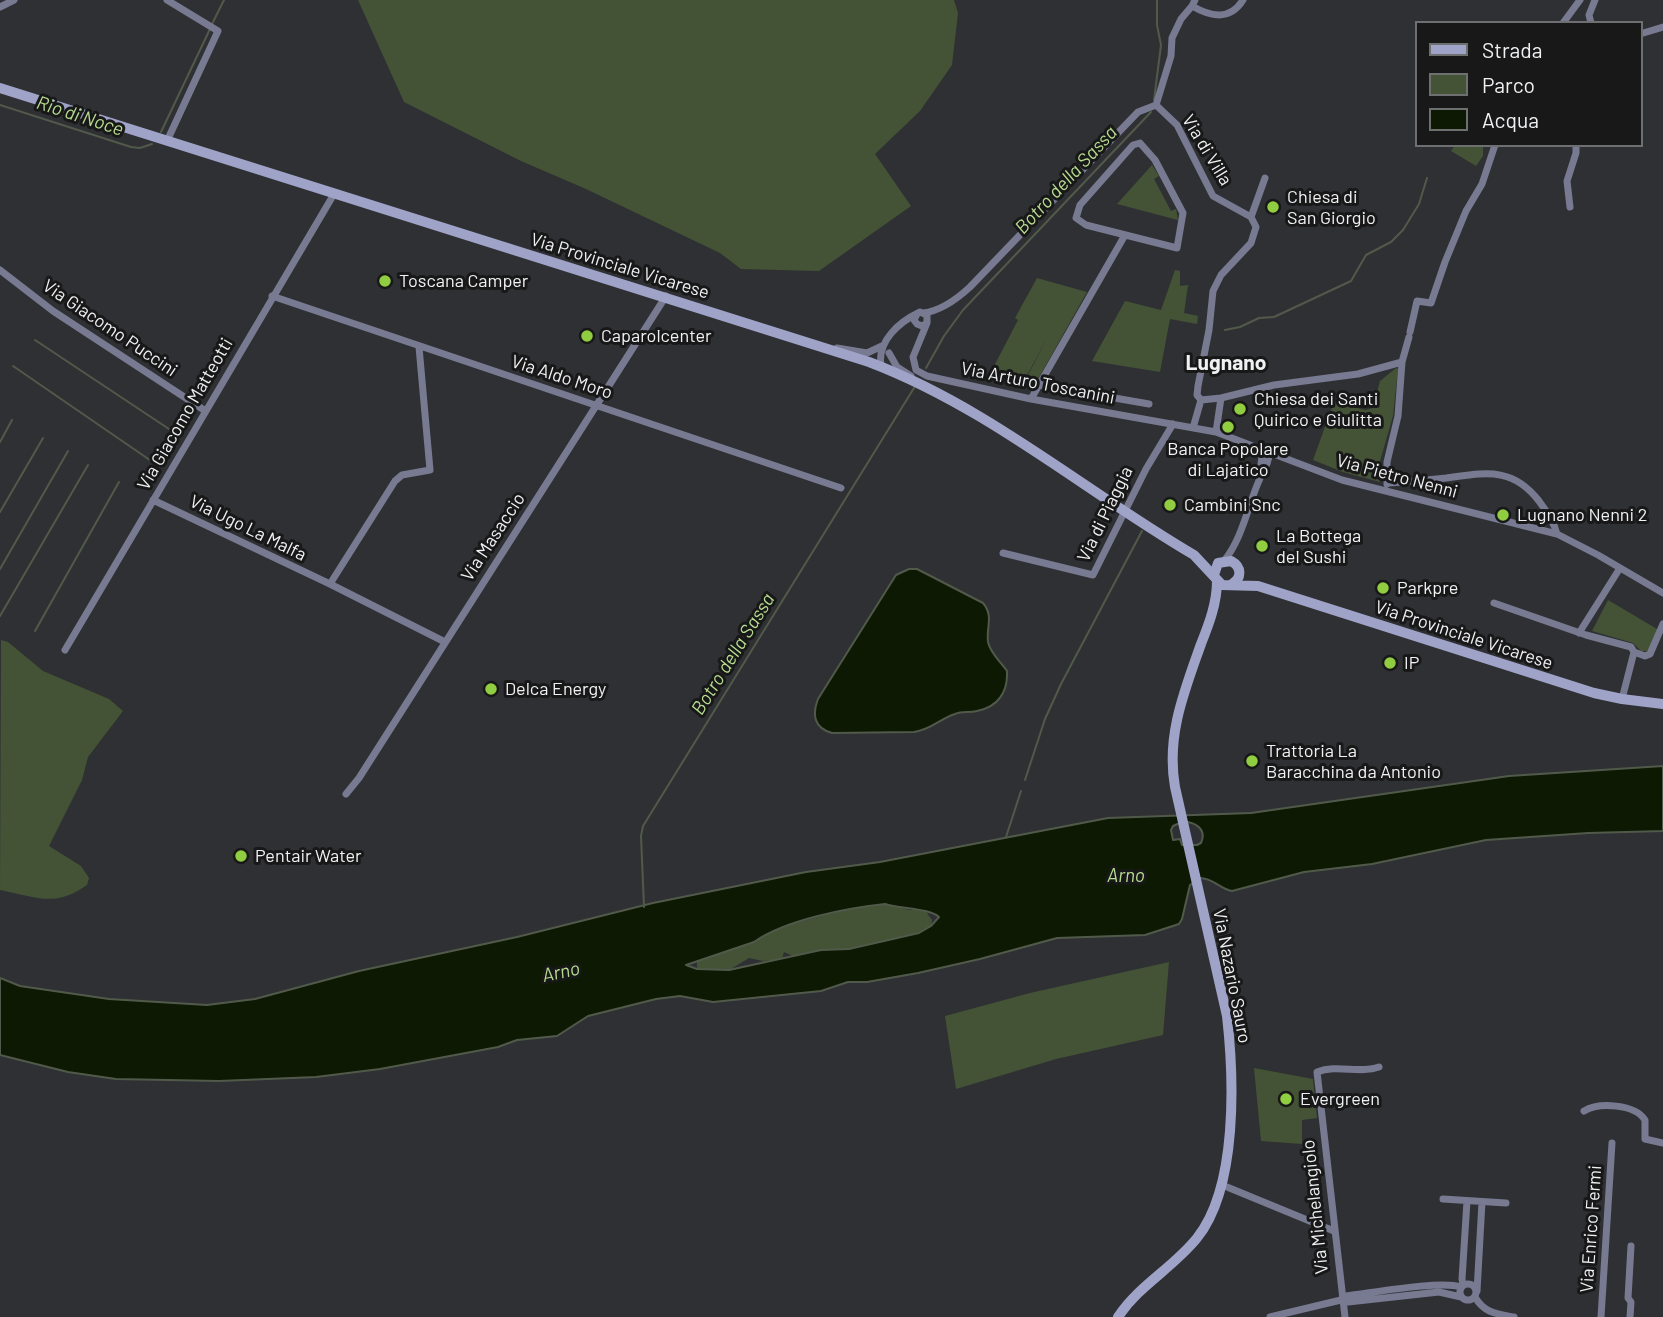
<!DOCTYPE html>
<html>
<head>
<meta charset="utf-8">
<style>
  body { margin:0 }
  #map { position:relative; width:1663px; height:1317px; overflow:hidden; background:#2f3033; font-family:Barlow,sans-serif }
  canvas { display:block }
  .legend { position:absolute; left:1415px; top:21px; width:228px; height:126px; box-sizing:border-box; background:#181819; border:2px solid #6e6f70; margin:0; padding:9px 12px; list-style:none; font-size:21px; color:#f0f1f3 }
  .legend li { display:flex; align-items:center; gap:14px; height:35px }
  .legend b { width:35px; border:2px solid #6e6f70 }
</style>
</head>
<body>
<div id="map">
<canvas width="1663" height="1317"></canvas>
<ul class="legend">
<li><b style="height:9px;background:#9fa3c8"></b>Strada</li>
<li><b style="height:19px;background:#445336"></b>Parco</li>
<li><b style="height:19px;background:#0d1902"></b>Acqua</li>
</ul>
</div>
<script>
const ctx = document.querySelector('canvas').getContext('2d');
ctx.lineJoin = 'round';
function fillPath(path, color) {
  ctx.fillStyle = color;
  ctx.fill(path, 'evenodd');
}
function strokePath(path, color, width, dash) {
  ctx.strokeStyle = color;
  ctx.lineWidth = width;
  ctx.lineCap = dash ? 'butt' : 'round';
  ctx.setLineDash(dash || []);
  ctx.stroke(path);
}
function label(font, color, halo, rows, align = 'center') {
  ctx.font = font + ' Barlow,sans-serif';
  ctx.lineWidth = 6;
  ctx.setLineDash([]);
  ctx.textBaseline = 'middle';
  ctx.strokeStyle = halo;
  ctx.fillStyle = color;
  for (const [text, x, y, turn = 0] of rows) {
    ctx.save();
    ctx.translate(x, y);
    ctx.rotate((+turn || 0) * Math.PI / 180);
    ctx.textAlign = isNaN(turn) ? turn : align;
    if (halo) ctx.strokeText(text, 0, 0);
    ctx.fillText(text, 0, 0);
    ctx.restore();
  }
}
const green = new Path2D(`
  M358,0H954L958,13L952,65L920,111L875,154L911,206L819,271L741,269L720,253L586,189L521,161L404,102Z
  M1455,145H1483V156L1476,166L1451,151Z
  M1152,165L1159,176L1154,179L1171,211L1176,209L1178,220L1117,204Z
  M1175,270L1180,271V286L1188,285L1184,313L1198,316L1197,324L1170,319L1160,372L1092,361L1125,301L1161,310Z
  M1037,278L1087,292L1033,388L1024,383L1048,336L1023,383L993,368L1018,320L1015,318Z
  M1396,368L1398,369L1393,416L1380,461V482L1343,472L1313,460L1334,402L1365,410L1373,408L1380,381Z
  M1608,600L1657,629L1658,631L1649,651H1641L1633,643L1592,631Z
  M1,640L8,642L43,671L109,699L123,711L88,757L82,780L49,846L81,866L89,878L87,885C55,908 36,897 0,890Z
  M885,904L909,910H925L932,920L931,926L919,933L849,949L820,950L795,957L784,952L782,959L763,961L749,958L729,970L697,969V962L700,959L754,942L764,935L788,925L845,910Z
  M1169,962L1163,1035L1056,1059L956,1089L945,1016L1030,993Z
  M1254,1068L1313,1079L1317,1118L1302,1120V1144L1261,1141Z`);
const water = new Path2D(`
  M909,569H917L983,603C994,616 986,627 988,642C990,653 1001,662 1007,671C1008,692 998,707 977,711C969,713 962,711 955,714C939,719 933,729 914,732L832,733C814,728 812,715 818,699L896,575Z
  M1663,766V831L1588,833L1486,840L1372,864L1304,872L1232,891C1220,889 1213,878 1200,878L1190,885L1182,919L1179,924L1145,935L1057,938L980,959L918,973L867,982H848L821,991L713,1002L680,996L656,999L588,1016L557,1036L517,1040L498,1047L380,1069L316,1077L219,1081L116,1079L68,1072L0,1055V978L20,986L109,999L207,1005L255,999L359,971L517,937L653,903L806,872L880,862L1108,818L1251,813L1509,776ZM1182,822C1196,821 1207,830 1201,843L1197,845H1182L1180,839L1173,840L1171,830L1173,826ZM885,904C901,909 929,908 939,917L931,926L919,933L849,949L821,950L729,970L697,969L686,965L754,942C785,920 847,908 885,904Z`);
const stream = new Path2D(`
  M212,24L224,0
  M1154,100L1161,45L1157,25V0
  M0,105L131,147L140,148L152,144
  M161,132L210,29
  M1225,330L1240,327L1259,318L1274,317L1351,281L1366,255L1391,242L1403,230L1419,204L1427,178
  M35,340L178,435
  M13,366L160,467
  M926,368L944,336L963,310L1151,112
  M0,442L12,420
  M0,512L43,438
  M0,569L68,451
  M0,616L88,465
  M35,631L119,482
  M1025,780L1045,719L1061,684L1142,531
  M1006,837L1021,791
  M644,907L641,836L643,826L914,388`);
const minor = new Path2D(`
  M1192,6C1211,17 1230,21 1243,0
  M0,7L14,0
  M1563,23L1580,0
  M1591,23L1589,15L1595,0
  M1640,34L1663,27
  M1156,105L1177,125L1213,196L1251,217L1256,227L1251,243L1221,275L1213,291L1209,330L1198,386L1197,395L1201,400L1193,428
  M1156,105L1171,56L1172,38L1181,19L1192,6L1195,0
  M167,141L218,31L167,0
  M1140,143L1155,160L1183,213L1177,248L1086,225L1076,218L1080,205L1133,145Z
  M1570,207L1567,181L1576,153V145
  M1251,217L1265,178
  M0,270L53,311L204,410
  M272,296L841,488
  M923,313C941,311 957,299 970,287L1138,112L1156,105
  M927,323L913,357L916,370L927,376L1031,399L1216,432L1342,480L1557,534L1598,555L1663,593
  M1410,332L1417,301L1431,303L1445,262L1466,211L1482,184L1495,145
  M419,347L430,470L402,475L395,481L330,584L445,642
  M837,348L867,353L882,346
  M889,353L897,367L911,376
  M881,366C877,341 899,322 920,312L927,315V323L922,326L917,324L914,320L917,314
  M1040,385L1149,404
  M1031,399L1125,235
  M1201,400L1221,398
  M1216,432L1221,398L1274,385L1358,374L1402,362
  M1260,472L1263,449
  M1387,483C1407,482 1427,480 1446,478C1485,473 1512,466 1539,501C1547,512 1554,522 1557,534
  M1387,484V462L1398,416L1402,362L1409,337
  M153,500L330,584
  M1003,553L1093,575L1146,469L1173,424
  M1224,561C1242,539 1247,509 1258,483C1262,472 1270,463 1269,451
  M1494,603L1586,635L1631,647L1634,652L1622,699
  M1579,633L1620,568
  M65,650L334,194
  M1634,652L1645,656L1650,654L1663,624
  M346,794L359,778L666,296
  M1584,1111C1599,1102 1635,1104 1645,1120V1139L1663,1143
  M1227,1187L1334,1231
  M1443,1199L1506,1203
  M1460 1292a8 8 0 1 1 16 0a8 8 0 1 1-16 0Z
  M1463,1285L1462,1279L1467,1201
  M1477,1291L1482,1202
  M1475,1297C1484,1313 1497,1314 1514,1317
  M1341,1300L1348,1302L1439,1292L1461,1297
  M1270,1317L1341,1300L1346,1296C1372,1293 1440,1280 1461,1287
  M1345,1317L1317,1072C1337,1064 1359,1074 1379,1067
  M1601,1317L1612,1143
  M1630,1317L1631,1302L1628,1298L1631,1246`);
const secondary = new Path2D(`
  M0,88L869,362C988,407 1086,492 1194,555L1222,585L1258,586L1594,693L1622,699L1663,704
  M1214,575L1218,563L1231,561C1242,567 1242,578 1232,584
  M1118,1317C1139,1285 1173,1268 1197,1238C1238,1187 1234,1078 1227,1016L1175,787C1166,736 1184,692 1201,644C1209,624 1217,603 1217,581`);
const markers = [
  [1273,207,7,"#90cd40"],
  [385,281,7,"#90cd40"],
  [587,336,7,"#90cd40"],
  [1240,409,7,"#90cd40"],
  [1228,427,7,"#90cd40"],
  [1170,505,7,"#90cd40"],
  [1503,515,7,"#90cd40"],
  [1262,546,7,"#90cd40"],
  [1383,588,7,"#90cd40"],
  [1390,663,7,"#90cd40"],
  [491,689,7,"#90cd40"],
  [1252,761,7,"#90cd40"],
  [241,856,7,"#90cd40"],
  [1286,1099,7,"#90cd40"]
];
const streetNames = [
  ["Via di Villa",1207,150,59],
  ["Via Provinciale Vicarese",620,266,17],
  ["Via Giacomo Puccini",110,328,34],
  ["Via Aldo Moro",562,377,18],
  ["Via Arturo Toscanini",1038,383,11],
  ["Via Giacomo Matteotti",185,414,-60],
  ["Via Pietro Nenni",1397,476,15],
  ["Via di Piaggia",1105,514,-64],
  ["Via Ugo La Malfa",248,528,26],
  ["Via Masaccio",493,537,-57],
  ["Via Provinciale Vicarese",1464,635,18],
  ["Via Nazario Sauro",1232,976,79],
  ["Via Michelangiolo",1315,1207,-96],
  ["Via Enrico Fermi",1591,1229,-86]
];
const poiNames = [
  ["Chiesa di",1287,197],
  ["San Giorgio",1287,218],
  ["Toscana Camper",399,281],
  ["Caparolcenter",601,336],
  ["Chiesa dei Santi",1254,399],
  ["Quirico e Giulitta",1254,420],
  ["Banca Popolare",1228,449,"center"],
  ["di Lajatico",1228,470,"center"],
  ["Cambini Snc",1184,505],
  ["Lugnano Nenni 2",1517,515],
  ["La Bottega",1276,536],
  ["del Sushi",1276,557],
  ["Parkpre",1397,588],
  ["IP",1404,663],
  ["Delca Energy",505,689],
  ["Trattoria La",1266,751],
  ["Baracchina da Antonio",1266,772],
  ["Pentair Water",255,856],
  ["Evergreen",1300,1099]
];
const waterNames = [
  ["Rio di Noce",80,116,18],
  ["Botro della Sassa",1066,180,-47],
  ["Botro della Sassa",733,654,-58],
  ["Arno",1126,876],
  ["Arno",561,972,-12]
];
const quarterNames = [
  ["Lugnano",1226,363]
];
fillPath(green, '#445336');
fillPath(water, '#0d1902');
strokePath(water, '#515a4a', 2);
strokePath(stream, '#515a4a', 2);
strokePath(minor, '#777a91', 7);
strokePath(secondary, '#9fa3c8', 10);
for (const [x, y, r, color] of markers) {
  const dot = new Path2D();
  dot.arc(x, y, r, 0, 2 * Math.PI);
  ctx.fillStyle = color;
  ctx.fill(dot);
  strokePath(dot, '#181819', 2.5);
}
label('18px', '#f0f1f3', '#181819', streetNames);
label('18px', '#f0f1f3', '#181819', poiNames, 'left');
label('italic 19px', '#b7dd90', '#181819', waterNames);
label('bold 21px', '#f0f1f3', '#181819', quarterNames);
</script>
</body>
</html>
